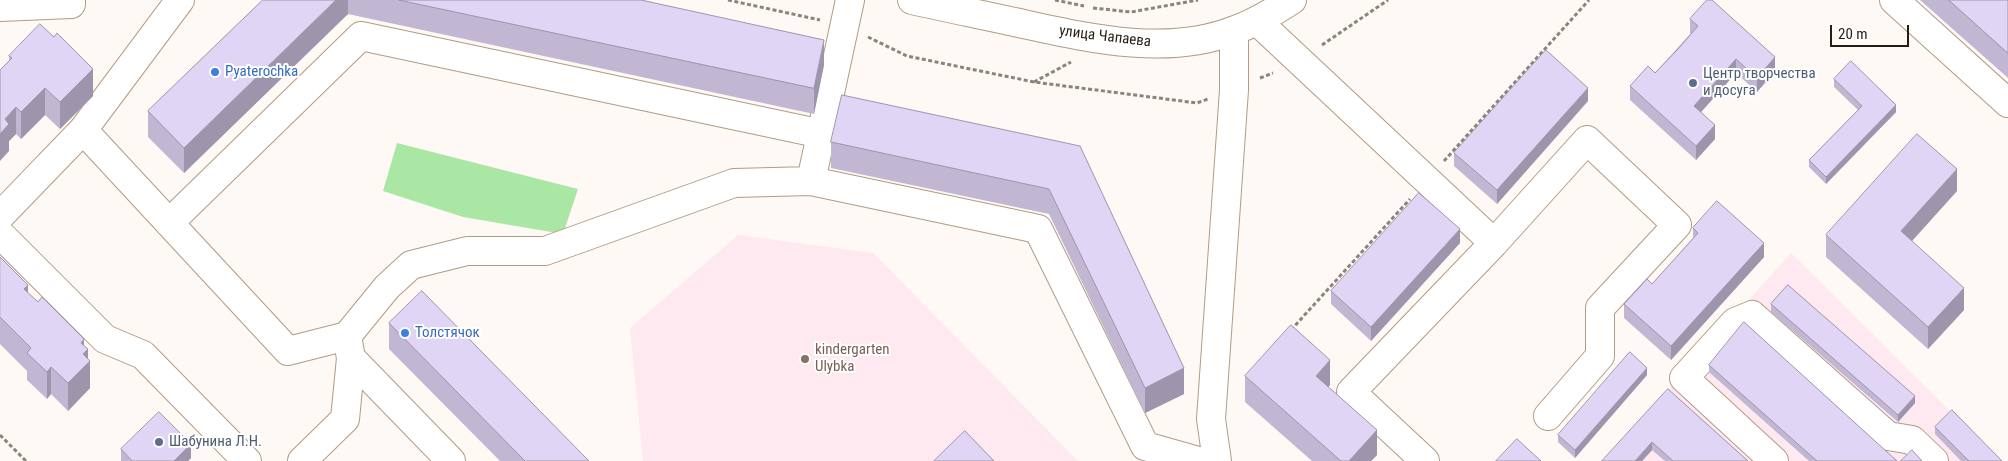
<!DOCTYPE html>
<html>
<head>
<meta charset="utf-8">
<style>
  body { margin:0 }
  #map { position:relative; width:2008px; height:461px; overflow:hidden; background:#fef9f4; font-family:"Roboto Condensed",sans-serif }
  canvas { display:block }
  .scale { position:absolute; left:1830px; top:25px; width:79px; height:22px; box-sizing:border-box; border:2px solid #251c14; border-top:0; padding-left:6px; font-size:15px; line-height:18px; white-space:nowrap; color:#251c14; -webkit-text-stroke:4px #fff; paint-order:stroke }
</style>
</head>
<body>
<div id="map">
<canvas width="2008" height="461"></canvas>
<div class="scale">20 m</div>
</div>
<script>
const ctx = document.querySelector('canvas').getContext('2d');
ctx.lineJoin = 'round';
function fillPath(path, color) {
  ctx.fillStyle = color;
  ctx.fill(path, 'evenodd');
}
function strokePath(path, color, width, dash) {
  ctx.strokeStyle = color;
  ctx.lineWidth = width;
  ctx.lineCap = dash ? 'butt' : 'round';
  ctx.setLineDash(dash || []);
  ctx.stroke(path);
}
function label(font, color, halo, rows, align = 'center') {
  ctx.font = font + ' "Roboto Condensed",sans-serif';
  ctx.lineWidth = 4;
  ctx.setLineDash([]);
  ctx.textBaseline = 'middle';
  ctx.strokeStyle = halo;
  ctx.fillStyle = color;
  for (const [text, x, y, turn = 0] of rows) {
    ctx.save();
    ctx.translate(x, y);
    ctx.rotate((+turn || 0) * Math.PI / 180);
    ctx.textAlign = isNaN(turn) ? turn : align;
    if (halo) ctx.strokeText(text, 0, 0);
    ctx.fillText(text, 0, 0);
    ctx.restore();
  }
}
const industrial = new Path2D(`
  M1791,253L2000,461H1605Z`);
const education = new Path2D(`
  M738,235L873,253L1078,461H643L630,328Z`);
const green = new Path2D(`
  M397,143L578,189L563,234L463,217L383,191Z`);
const path = new Path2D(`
  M728,0L820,20
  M1055,0L1084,6
  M1093,8L1131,12L1198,0
  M868,37L907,56L1034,82L1197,103L1208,99
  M1322,45L1388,0
  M1260,78L1273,73
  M1034,82L1071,62
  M1444,161L1589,0
  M1291,330L1410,199
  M0,435L26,461`);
const minor = new Path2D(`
  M1894,0L2008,103
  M0,7L71,4V0
  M1257,21L1494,243
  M83,130L288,351L347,336L351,358L345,419L302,461
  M811,181L850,0
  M0,216L83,130L180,0
  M169,223L361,36L822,134
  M0,234L105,339L143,355L247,461
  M347,336L387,287L411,265L467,251H545L734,183L811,181L1038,229L1145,446L1198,461
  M351,358L451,461
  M1217,461L1211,419L1234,90V31
  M1425,461L1351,392L1494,243L1587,140L1677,225L1600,308V356L1548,416
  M1774,461L1684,378L1735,322L1752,315L1888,436L1912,440L1934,461`);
const major = new Path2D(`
  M912,0C947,8 983,15 1019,23C1088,38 1167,57 1235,30C1256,23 1274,11 1292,0`);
const wall = new Path2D(`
  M263,0H641L824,65L814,114L348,14L184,173L148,137V111Z
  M1920,0H2008V78Z
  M1690,19L1775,71L1757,92L1736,73L1700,113L1715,139L1696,160L1630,100V86L1655,73L1691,33H1690Z
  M9,56L93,96L60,129L45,115L21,139L16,134L9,141V151Z
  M1834,79L1896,112L1826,184L1809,167V160L1858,110L1834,87Z
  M1588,101L1497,204L1454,166V153Z
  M831,142L1080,146L1184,394L1145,413L1049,214L831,168Z
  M1957,191L1912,241L1964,310L1928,349L1826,257V235Z
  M1693,228L1764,257L1671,360L1624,318V304L1652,284L1693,238Z
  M1460,243L1371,341L1331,304V291Z
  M0,257L28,293L84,346L88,358L90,388L68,411L51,394L47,399L27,380V371L0,344Z
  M1771,304L1915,403L1898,422L1771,312Z
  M389,323L589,461H500L389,349Z
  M1709,365L1897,461H1809L1709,372Z
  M1647,375L1575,458L1558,442V435Z
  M1245,376L1330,385L1328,387L1377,455L1371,461H1312L1245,402Z
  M1668,389L1748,461H1665L1652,450L1642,461Z
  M1935,427L2002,461H1961L1935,434Z
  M121,449L191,458L188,461H121Z`);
const shadedWall = new Path2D(`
  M336,0H348V14L184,173V148Z
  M824,40V65L814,114V88Z
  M1775,57V71L1757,92V78Z
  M1736,59V73L1694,120V106Z
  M93,69V96L60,129V102Z
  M45,88V115L21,139V112Z
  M1588,88V101L1497,204V190Z
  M1896,105V112L1826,184V177Z
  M16,107V134L9,141V151L0,161V134L5,119Z
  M1715,125V139L1696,160V146Z
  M1957,169V191L1901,253V231Z
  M1460,229V243L1371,341V327Z
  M1764,243V257L1671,360V346Z
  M28,285V312L24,289Z
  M1964,288V310L1928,349V327Z
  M84,339V353L88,349V364L90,361V388L68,411V383L81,343Z
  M1330,360V385L1316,401V376Z
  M51,367V394L47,399V372Z
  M1184,368V394L1145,413V388Z
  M1647,368V375L1575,458V450Z
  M1915,396V403L1898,422V415Z
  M1377,430V455L1371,461H1349Z
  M1652,442V450L1642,461H1635Z
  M191,444V458L188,461H174Z`);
const building = new Path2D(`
  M263,0H336L184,148L148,111Z
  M399,0H641L824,40L814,88Z
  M1707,0H1712L1775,57L1757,78L1736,59L1694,106L1715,125L1696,146L1630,86L1648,66L1655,73L1678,49L1698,26L1690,19Z
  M1949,0H2008V53Z
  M40,24L54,37L57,33L93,69L60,102L45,88L21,112L16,107L5,119L9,124L0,134V70L12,58L9,56Z
  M1546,50L1588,88L1497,190L1454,153Z
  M1851,61L1896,105L1826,177L1809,160L1862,106L1834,79Z
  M842,95L1080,146L1184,368L1145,388L1049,189L831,142Z
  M1917,134L1957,169L1901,231L1964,288L1928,327L1826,235Z
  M1419,193L1460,229L1371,327L1331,291Z
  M1717,201L1764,243L1671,346L1624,304L1647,279L1652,284L1698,233L1693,228Z
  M0,257L28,285L24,289L38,302L42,297L84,339L81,343L88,349L83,354L90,361L68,383L51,367L47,372L27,353L31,348L0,317Z
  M1788,285L1915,396L1898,415L1771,304Z
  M422,291L589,461H525L389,323Z
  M1744,322L1897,461H1817L1709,365Z
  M1291,325L1330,360L1316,376L1377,430L1349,461H1341L1245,376Z
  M1630,352L1647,368L1575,450L1558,435Z
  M1668,389L1748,461H1673L1652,442L1635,461H1602Z
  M1952,410L2002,461H1969L1935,427Z
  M159,412L191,444L174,461H132L121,449Z
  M965,431L994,461H934Z
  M1517,439L1541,461H1496Z
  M1912,450L1922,461H1901Z`);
const markers = [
  [215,72,5,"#3f7fe0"],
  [1693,83,5,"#5c6f8a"],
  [405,333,5,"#3f7fe0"],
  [805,359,5,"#8d6e63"],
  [159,442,5,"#5c6f8a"]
];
const streetNames = [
  ["улица Чапаева",1105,37,7]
];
const shopNames = [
  ["Pyaterochka",225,72],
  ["Толстячок",415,333]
];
const serviceNames = [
  ["Центр творчества",1703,74],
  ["и досуга",1703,91],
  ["Шабунина Л.Н.",169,442]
];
const educationNames = [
  ["kindergarten",815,350],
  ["Ulybka",815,367]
];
fillPath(industrial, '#fee9f1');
fillPath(education, '#fee9f0');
fillPath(green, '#aae7a4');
strokePath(minor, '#b29b85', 30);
strokePath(major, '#b29b85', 30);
strokePath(path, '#8b847e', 3, [4, 2.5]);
strokePath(minor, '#fff', 28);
strokePath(major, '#fff', 28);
fillPath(wall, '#c1b7d3');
fillPath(shadedWall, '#9d95ac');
fillPath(building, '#e0d5f5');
strokePath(building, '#9d95ac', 1);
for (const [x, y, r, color] of markers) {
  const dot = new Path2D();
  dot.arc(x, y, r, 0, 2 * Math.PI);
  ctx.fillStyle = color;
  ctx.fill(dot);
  strokePath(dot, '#fff', 2);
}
label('15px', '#251c14', '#fff', streetNames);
label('15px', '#366cbe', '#fff', shopNames, 'left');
label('15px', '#4e5e75', '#fff', serviceNames, 'left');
label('15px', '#785e54', '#fff', educationNames, 'left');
</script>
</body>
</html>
